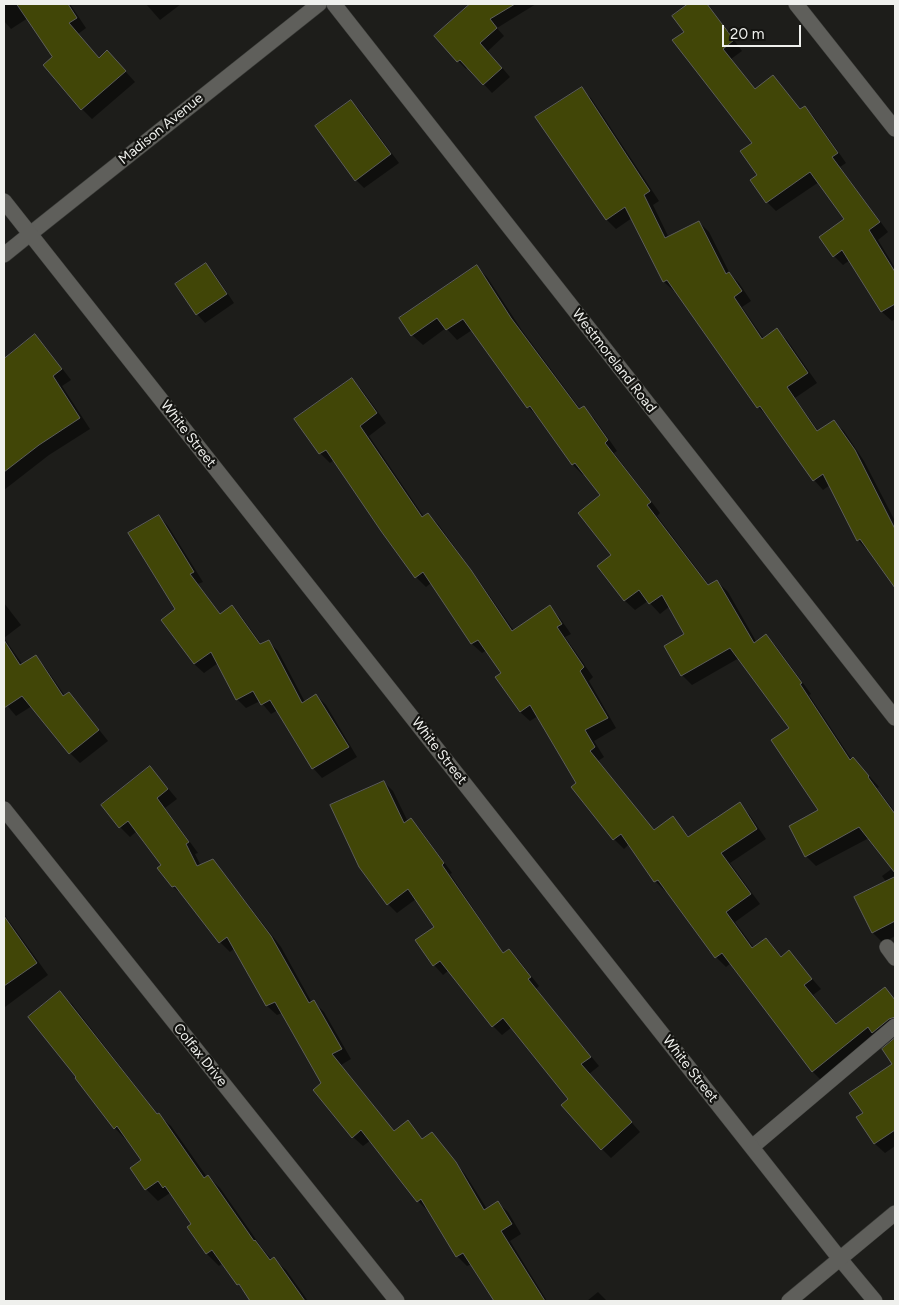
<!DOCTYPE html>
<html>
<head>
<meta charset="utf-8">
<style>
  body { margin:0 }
  #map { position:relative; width:899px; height:1305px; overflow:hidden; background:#1d1d1a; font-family:Figtree,sans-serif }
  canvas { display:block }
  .frame { position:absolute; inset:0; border:5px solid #eff0ed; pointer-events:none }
  .scale { position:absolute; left:722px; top:25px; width:79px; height:22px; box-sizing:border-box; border:2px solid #eff0ed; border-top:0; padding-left:6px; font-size:15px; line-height:18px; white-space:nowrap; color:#eff0ed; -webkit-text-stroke:4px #141411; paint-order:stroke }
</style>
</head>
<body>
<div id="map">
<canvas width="899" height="1305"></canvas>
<div class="frame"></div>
<div class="scale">20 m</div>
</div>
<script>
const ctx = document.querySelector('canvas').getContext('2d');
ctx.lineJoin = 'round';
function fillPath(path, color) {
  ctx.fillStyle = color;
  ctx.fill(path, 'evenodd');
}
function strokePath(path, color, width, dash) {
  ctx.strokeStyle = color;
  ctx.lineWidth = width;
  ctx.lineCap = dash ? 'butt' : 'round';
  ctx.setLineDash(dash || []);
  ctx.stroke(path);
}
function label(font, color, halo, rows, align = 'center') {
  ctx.font = font + ' Figtree,sans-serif';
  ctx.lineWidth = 4.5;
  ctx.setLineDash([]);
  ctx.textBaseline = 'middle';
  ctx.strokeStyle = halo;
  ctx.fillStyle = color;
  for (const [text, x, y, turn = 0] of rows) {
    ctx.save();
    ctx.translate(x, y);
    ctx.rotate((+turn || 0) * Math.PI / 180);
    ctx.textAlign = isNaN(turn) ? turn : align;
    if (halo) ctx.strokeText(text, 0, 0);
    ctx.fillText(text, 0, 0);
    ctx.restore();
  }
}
const shadow = new Path2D(`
  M4,4H70L86,28L78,34L100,59L117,62L135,82L92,119L82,109L53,58L28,18L11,29L4,21Z
  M146,4H181L160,20Z
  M472,4H536L497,28L504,36L488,51L510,77L492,93L468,67L466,69L458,61L436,36Z
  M690,4H707L709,6L742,51L731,59L756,90L773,77L801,110L805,107L814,117L846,163L840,167L888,232L878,240L895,268V319L892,321L882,312L850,260L843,265L834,256L845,219L819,182L776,211L767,202L758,175L753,143L685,32L673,16Z
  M581,89L591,98L659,201L653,205L669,238L699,222L709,232L730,274L739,283L751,301L742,307L764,339L777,330L787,340L817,383L795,398L819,432L834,422L844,431L864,461L895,521V586L869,549L867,550L858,540L830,485L823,490L814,480L768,417L758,407L676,290L674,291L664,282L632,218L616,229L606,219Z
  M351,101L359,109L399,163L364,188L356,180Z
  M206,265L214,273L234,303L205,323L197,314L176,285Z
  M477,267L487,277L521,329L581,410L584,408L594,418L617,451L614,453L660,513L657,516L710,586L717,581L728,592L757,643L766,636L776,646L811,694L809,695L852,760L853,759L863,769L879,787L877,788L895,812V936L883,943L873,933L887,883L882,876L893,868L869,838L816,866L806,856L820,811L791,729L739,658L692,685L682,675L686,634L670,606L660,614L648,601L635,610L624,600L613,555L602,496L585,474L583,475L573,465L539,417H538L528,407L472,330L457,340L446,328L423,345L412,335Z
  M35,336L45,346L71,380L62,386L90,429L49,455L4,490V382L10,377L4,369V360Z
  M352,380L362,390L386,423L369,436L424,517L428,514L438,524L480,582L514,631L549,607L559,617L571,634L565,637L593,677L589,681L616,728L594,741L604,757L598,761L655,831L673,818L689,837L739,804L749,814L766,839L730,863L760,904L735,922L754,948L766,939L782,957L789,952L821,989L813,995L837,1024L885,988L895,999V1032L822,1081L812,1071L731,963L726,967L716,957L667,890L665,891L655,881L629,844L624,849L614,839L578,783L538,716L530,721L520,712L497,677L503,673L487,650L482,653L472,644L431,583L426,587L416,577L334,460L330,463L320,453L296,420Z
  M159,516L168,526L203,582L198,584L221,615L232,607L241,616L262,645L269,642L278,651L305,702L316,695L326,705L357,757L322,778L313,768L278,710L271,714L260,701L246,708L237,699L218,663L204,673L194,664L177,609Z
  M4,603L21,625L4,638L23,665L36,657L45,667L65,696L68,694L78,703L108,741L80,763L70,753L32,706L16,716L4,702Z
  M150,767L177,799L165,808L198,853L195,854L201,866L212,861L222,871L281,947L312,1003L314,1002L324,1012L351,1059L341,1065L395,1132L407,1122L423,1139L431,1133L465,1174L487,1209L498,1203L508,1212L521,1234L510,1241L547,1301H495L472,1264L467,1266L457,1256L429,1210L428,1211L418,1201L371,1140L363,1146L353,1137L282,1013L277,1015L267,1006L235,948L230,952L220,942L184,896L173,887L163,865L137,831L130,837L120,827Z
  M384,782L393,791L408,822L411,820L420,829L452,873L450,874L504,954L508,950L518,959L539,986L536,989L599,1066L589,1074L640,1132L611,1158L602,1149L570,1099L512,1027L502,1035L493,1026L449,970L443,975L434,965L435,927L416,899L397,913L388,904Z
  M4,914L48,975L5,1007L4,1006Z
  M60,993L72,1004L158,1115L171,1126L207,1177L208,1176L220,1188L262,1248L272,1260L274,1259L286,1270L308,1301H251L223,1263L219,1266L207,1254L189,1227L193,1224L170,1193L158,1201L146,1189L143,1161L128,1139L126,1140L115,1128Z
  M895,1040V1146L885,1153L875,1144L858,1118L864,1113L894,1065L884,1049Z
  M598,1292L607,1301H587Z`);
const building = new Path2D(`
  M17,4H68L77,18L69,23L99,58L107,50L126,71L81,110L43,65L52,57Z
  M470,4H515L490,19L497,28L480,43L502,68L483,85L460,60L457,62L434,36Z
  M688,4H707L734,40L723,49L755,89L773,75L800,109L805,106L838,153L832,157L880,222L869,230L895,272V304L881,312L842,250L833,257L819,237L844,219L810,172L766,203L750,180L757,175L740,151L752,143L672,40L684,32L672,16Z
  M582,87L650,191L644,195L665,238L699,221L726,274L729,272L742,291L734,297L762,339L777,328L808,373L787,387L817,431L834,420L855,450L895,529V588L860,539L857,541L823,474L813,481L760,406L757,408L667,280L663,282L625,207L606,220L535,117Z
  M351,100L391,154L355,181L315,126Z
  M206,263L227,294L196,315L175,284Z
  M477,265L511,318L579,409L584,406L608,440L605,443L651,502L647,505L708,585L717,580L754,643L766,634L802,683L800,684L850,760L853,757L869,776L868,777L895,814V873L859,827L805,857L789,826L818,810L771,740L789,728L730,648L681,676L664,646L684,634L662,595L649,604L639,590L624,601L597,566L611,555L578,513L600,495L575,463L572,465L530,406L527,408L463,319L446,330L437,318L411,336L399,318Z
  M35,334L62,369L53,376L80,418L39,445L4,472V359Z
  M352,378L377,413L360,426L422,517L428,513L471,570L512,631L550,605L562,624L557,627L584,667L580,671L608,718L585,730L595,747L590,751L654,830L673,816L688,837L740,802L757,829L721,853L751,894L726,912L752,948L766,938L781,957L789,950L812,979L804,985L836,1024L885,987L895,1000V1017L889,1019L872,1033L868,1027L812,1072L722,953L715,958L658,880L654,882L621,834L613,840L571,787L576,783L530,705L520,712L495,677L501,673L478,640L471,644L423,572L415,578L381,531L326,450L319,454L294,419Z
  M159,515L194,572L190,574L220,614L232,605L260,644L269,640L302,703L316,694L349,747L312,769L270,700L261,705L253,691L236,700L211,652L194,664L161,620L175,609L128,533Z
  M4,640L20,665L36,655L63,696L69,692L99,730L69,754L22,696L4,708Z
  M150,766L168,789L157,798L189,842L186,844L197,866L213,859L271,936L309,1003L314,1000L342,1049L332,1054L394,1131L408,1120L422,1139L432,1132L456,1162L484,1210L498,1201L512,1224L501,1231L545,1301H494L463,1253L456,1257L421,1199L417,1202L361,1130L352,1138L313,1090L321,1083L275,1002L266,1006L227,937L219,943L175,886L172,887L157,868L161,865L128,821L119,828L101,805Z
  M384,781L404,823L411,818L444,863L442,865L503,953L509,949L531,977L528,979L591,1057L581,1064L632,1122L601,1150L561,1105L568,1099L503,1018L492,1027L440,961L433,966L415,940L434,927L408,889L387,905L359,867L330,805Z
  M895,877V921L872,933L854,897Z
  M4,916L37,963L4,986Z
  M60,991L157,1114L159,1113L204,1178L208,1175L254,1241L255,1240L270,1260L274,1257L305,1301H250L239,1284L237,1285L212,1250L206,1254L187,1227L191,1224L165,1186L163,1188L158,1181L145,1190L130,1168L141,1160L117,1126L114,1129L75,1078L76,1077L28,1017Z
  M895,1038V1130L874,1144L856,1117L863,1113L849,1093L892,1064L882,1049Z`);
const lane = new Path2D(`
  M887,947L895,958
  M752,1147L895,1026`);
const street = new Path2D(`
  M334,4L895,718
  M796,4L895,129
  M30,234L319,4
  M4,809L397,1301
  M840,1259L875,1301`);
const secondary = new Path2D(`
  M4,201L840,1259
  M4,255L30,234
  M789,1301L895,1213`);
const streetNames = [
  ["Madison Avenue",161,129,-39],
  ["Westmoreland Road",614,361,52],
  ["White Street",188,434,52],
  ["White Street",439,751,52],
  ["Colfax Drive",200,1055,51],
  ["White Street",690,1069,52]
];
fillPath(shadow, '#0007');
fillPath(building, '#414607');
strokePath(building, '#5d5e5a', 1);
strokePath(lane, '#3a3b38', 16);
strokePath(street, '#3a3b38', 16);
strokePath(secondary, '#3a3b38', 16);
strokePath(lane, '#5f5f5b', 15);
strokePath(street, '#5f5f5b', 15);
strokePath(secondary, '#5f5f5b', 15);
label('14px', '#eff0ed', '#141411', streetNames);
</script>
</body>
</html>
